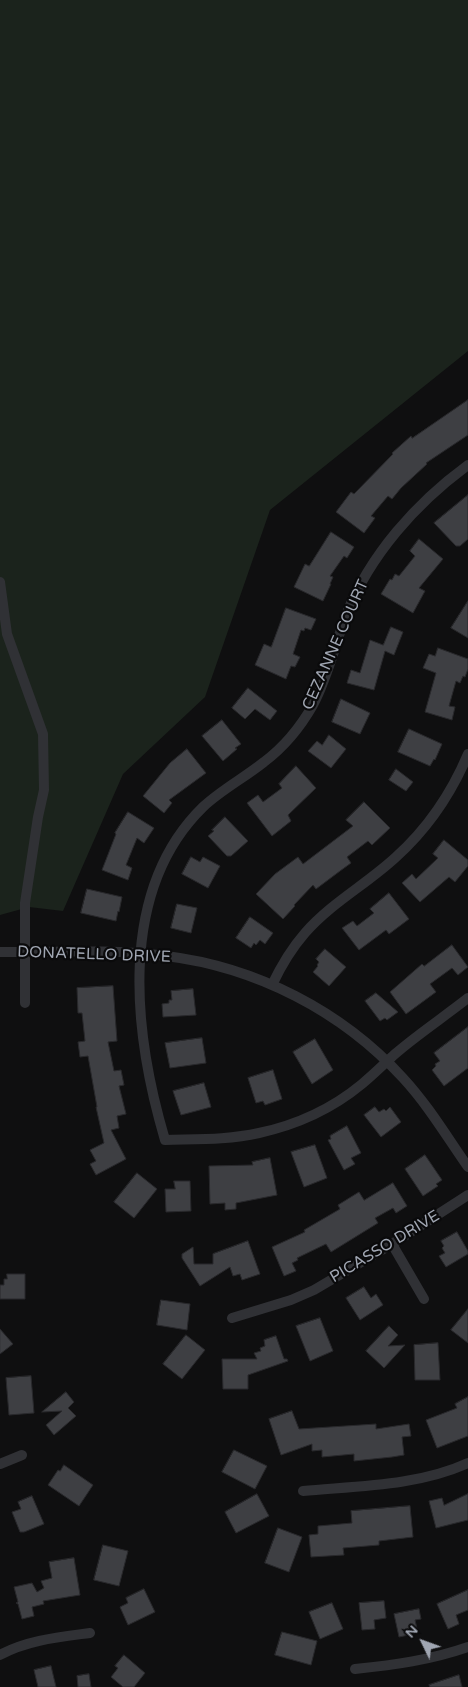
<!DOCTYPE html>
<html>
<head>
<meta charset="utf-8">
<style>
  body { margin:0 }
  #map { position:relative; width:468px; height:1687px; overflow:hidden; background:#0f0f10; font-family:"Varela Round",sans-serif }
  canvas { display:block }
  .north { position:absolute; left:398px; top:1617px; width:50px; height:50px; -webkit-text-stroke:4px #0a0a0b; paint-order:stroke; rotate:312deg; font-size:14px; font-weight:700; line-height:20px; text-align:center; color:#a0a6b2 }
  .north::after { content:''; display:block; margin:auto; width:18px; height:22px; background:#a0a6b2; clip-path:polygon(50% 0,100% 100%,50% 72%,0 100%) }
</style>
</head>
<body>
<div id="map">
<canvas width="468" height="1687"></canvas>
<div class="north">N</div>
</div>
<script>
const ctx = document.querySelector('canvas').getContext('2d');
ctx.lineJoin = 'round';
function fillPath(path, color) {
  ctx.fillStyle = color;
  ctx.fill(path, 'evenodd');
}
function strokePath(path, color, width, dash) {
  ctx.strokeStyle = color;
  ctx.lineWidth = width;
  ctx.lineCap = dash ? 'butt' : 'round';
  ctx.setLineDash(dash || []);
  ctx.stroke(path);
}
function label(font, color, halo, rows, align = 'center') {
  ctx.font = font + ' "Varela Round",sans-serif';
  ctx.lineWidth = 4.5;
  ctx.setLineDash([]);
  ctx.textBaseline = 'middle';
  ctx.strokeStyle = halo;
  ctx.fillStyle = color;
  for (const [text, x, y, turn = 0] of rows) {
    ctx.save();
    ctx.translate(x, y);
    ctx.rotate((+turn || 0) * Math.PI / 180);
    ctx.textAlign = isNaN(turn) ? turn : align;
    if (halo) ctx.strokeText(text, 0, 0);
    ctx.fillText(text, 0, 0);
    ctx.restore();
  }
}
const green = new Path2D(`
  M0,0H468V351L270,510L205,697L123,774L63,911L29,907L0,915Z`);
const building = new Path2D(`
  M468,400V435L426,463L427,464L401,488L392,499L388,496L371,516L375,518L364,533L336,512L351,492L354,494L393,454L392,453L411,436L412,438Z
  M468,495V539L460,546H456L434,523Z
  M331,532L354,547L347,558L344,556L330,576L333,577L330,584H331L323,601L294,587L305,564L309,566Z
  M419,539L443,559L419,588L425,591L413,613L381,594L390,579L392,580L395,574L399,576L415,556L410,551Z
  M468,601V638L451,628Z
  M286,608L316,619L311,630L305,628L304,631L301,630L293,654L300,657L295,667L291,666L286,679L255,665L264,644L271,647Z
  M391,627L403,632L394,655L385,651L374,690L347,683L351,670L360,673L370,640L383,645Z
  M438,648L468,659V669L465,677L463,676L460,683L456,681L449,706L455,707L452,720L425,712L436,673L423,668L429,654L435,656Z
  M248,688L277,711L270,720L255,709L245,719L232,708Z
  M341,699L370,713L360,734L332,722Z
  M222,720L241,744L235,748L237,749L223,761L202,736Z
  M409,729L442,744L435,760L434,759L430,766L398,752Z
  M329,735L346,749L331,768L308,751L317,741L322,745Z
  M187,749L206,773L169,800L172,803L164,813L143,796L170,763Z
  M296,766L316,788L288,815L291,821L272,836L247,803L258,795L263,802L282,788L279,784Z
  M396,769L413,782L406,791L389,780Z
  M364,802L390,828L372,845L368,841L347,857L351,863L340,871L316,889L313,885L294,905L295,906L283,919L256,894L275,874L298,857L303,864L353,826L346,820Z
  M128,812L154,828L144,843L137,838L126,865L132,868L128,880L102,870L116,834L115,833Z
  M225,817L248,841L231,856H227L208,836L214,831L212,830Z
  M444,840L468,860V866L455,882L449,877L420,902L402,883L412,874L416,879L438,858L433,854Z
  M191,857L200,862L203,857L220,866L208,888L182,874Z
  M87,889L122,897L119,912L118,911L116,921L81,913Z
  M389,893L409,919L389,934L386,930L359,950L342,928L353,921L357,926L374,913L370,909Z
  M177,904L197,908L191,933L171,928Z
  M250,917L273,933L265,944L260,940L256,945L254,943L251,948L236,938Z
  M452,945L468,967L458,975L452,968L430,984L436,992L406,1014L390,992L422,964L424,966Z
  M325,949L346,967L329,986L313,972L318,966L317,965L319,962L316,959Z
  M113,986L117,1041L108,1042L114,1071L121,1070L124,1085L119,1086L126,1114L117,1116L119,1128L111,1130L126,1159L96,1175L90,1164L96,1161L90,1150L104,1143L96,1107H97L88,1056L80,1057L78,1042L85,1041L82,1013H78L77,988Z
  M193,989L196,1015L163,1017L162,1004L169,1003V1000H172L171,991Z
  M376,993L398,1012L387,1020L385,1018L380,1021L365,1001Z
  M468,1027V1068L444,1086L432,1070L436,1066L435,1064L440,1061L434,1053Z
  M202,1038L206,1063L170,1068L165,1043Z
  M315,1039L333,1070L312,1084L293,1052Z
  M273,1070L282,1099L265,1105L263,1101L256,1103L248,1078Z
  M204,1083L211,1107L181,1115L173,1091Z
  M375,1107L379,1112L384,1109L386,1111L390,1107L401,1122L381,1137L364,1115Z
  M347,1126L361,1153L351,1158L355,1164L344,1170L328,1140L331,1139L330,1136Z
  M315,1145L327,1178L304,1187L291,1152Z
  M425,1155L442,1180L436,1184L438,1186L423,1196L405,1169Z
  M270,1158L277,1195L236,1203V1209L225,1210V1203L210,1204L209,1166L253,1165L252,1162Z
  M137,1173L157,1189L134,1218L114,1202Z
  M174,1181H190L191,1211L166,1212L165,1189H175Z
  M393,1183L407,1206L396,1213L393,1208L375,1218L378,1223L331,1252L326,1244L297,1258L298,1260L292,1263L296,1271L284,1276L272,1247L305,1232L304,1230L340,1209L338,1205L359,1192L364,1200Z
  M457,1232L468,1251V1254L446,1267L439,1256L445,1253L442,1248L444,1246L441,1241Z
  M248,1241L260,1274L242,1280L240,1274L233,1276L230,1267L200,1286L182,1258V1254L193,1247L194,1264H213V1254Z
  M7,1274H25V1299H0V1285H4V1279H7Z
  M364,1287L371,1298L376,1294L383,1305L360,1320L346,1298Z
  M161,1300L190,1304L187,1330L157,1325Z
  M468,1309V1343L451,1330Z
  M320,1318L333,1351L310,1361L296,1326Z
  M389,1326L398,1335L388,1346L405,1345L384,1368L366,1351Z
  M0,1329L13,1344L0,1354Z
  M186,1335L205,1350L182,1379L163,1364Z
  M276,1336L284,1359H287L288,1361L248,1375V1389H223L222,1359H257L254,1353L261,1351L260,1348L265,1346L264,1340Z
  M438,1343L440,1380H415L414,1345Z
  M31,1376L34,1413L9,1415L6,1378Z
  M66,1392L74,1402L68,1408L76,1416L54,1435L46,1425L62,1411L42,1412Z
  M468,1397V1436L437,1448L426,1420L457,1408L455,1404Z
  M292,1411L299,1429L376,1424V1429L409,1424L411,1436L402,1437L404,1455L392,1457L354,1461V1454L322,1457V1450L312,1451V1444L281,1455L269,1419Z
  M234,1450L267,1466L255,1489L222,1472Z
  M64,1465L93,1485L79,1506L48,1485L58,1470L60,1471Z
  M257,1494L269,1516L236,1533L225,1512Z
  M468,1494V1520L436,1528L429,1501L442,1498L444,1505Z
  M32,1496L44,1524L24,1532H20L12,1512L21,1509L18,1502Z
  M410,1506L413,1537L379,1541V1545L343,1548L344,1555L311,1557L309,1535L318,1534V1526L352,1523L351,1511Z
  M278,1528L302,1537L289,1572L265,1563Z
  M103,1545L128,1551L119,1586L94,1580Z
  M74,1558L80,1595L43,1601L44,1604L32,1607L34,1616L22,1619L18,1604L16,1603L18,1602L14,1587L32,1583L37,1592L44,1588L41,1581L52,1578L49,1562Z
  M144,1589L155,1612L128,1625L120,1607L128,1603L126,1598Z
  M468,1590V1610L456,1615L459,1624L448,1629L437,1604Z
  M384,1601L386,1618L374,1620L375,1629L362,1630L359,1603Z
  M332,1603L343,1629L320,1639L309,1612Z
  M419,1609L421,1619L415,1620L418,1633L399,1637L394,1614Z
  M282,1632L317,1641L311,1665L275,1655Z
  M124,1655L145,1673L134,1687H123L111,1677L118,1668L115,1666Z
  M51,1666L56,1687H38L34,1670Z
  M89,1674L91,1687H78L77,1676Z
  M459,1675L462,1687H430L429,1685Z`);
const minor = new Path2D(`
  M468,465C416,503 370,555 346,615C335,645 328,677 313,705C301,726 284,747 264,762C244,778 221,790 203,807C116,892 134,1035 165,1140C196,1139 228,1140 259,1133C296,1125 333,1108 362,1084C373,1075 384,1064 395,1054C418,1034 444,1017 468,998
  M0,582L7,634L43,734L44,790L38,817L25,903V1003
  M0,952C55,952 112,949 166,956C256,967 342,1011 403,1078C428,1105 447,1137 468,1167
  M272,985C281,966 291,949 305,933C331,903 367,884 396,857C427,829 452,792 468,754
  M392,1244L424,1299
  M232,1318L291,1300L314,1290L392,1244L468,1195
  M0,1464L22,1455
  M303,1491C357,1486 418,1486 468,1463
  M0,1655C27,1640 60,1637 90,1633
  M355,1669C394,1665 431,1660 468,1647`);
const streetNames = [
  ["CEZANNE COURT",336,645,-66],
  ["DONATELLO DRIVE",94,955,2],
  ["PICASSO DRIVE",385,1247,-31]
];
fillPath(green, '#1b231c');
fillPath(building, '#3e3f43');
strokePath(building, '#29292c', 1);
strokePath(minor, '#303135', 10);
label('16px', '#a0a6b2', '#0a0a0b', streetNames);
</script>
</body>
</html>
